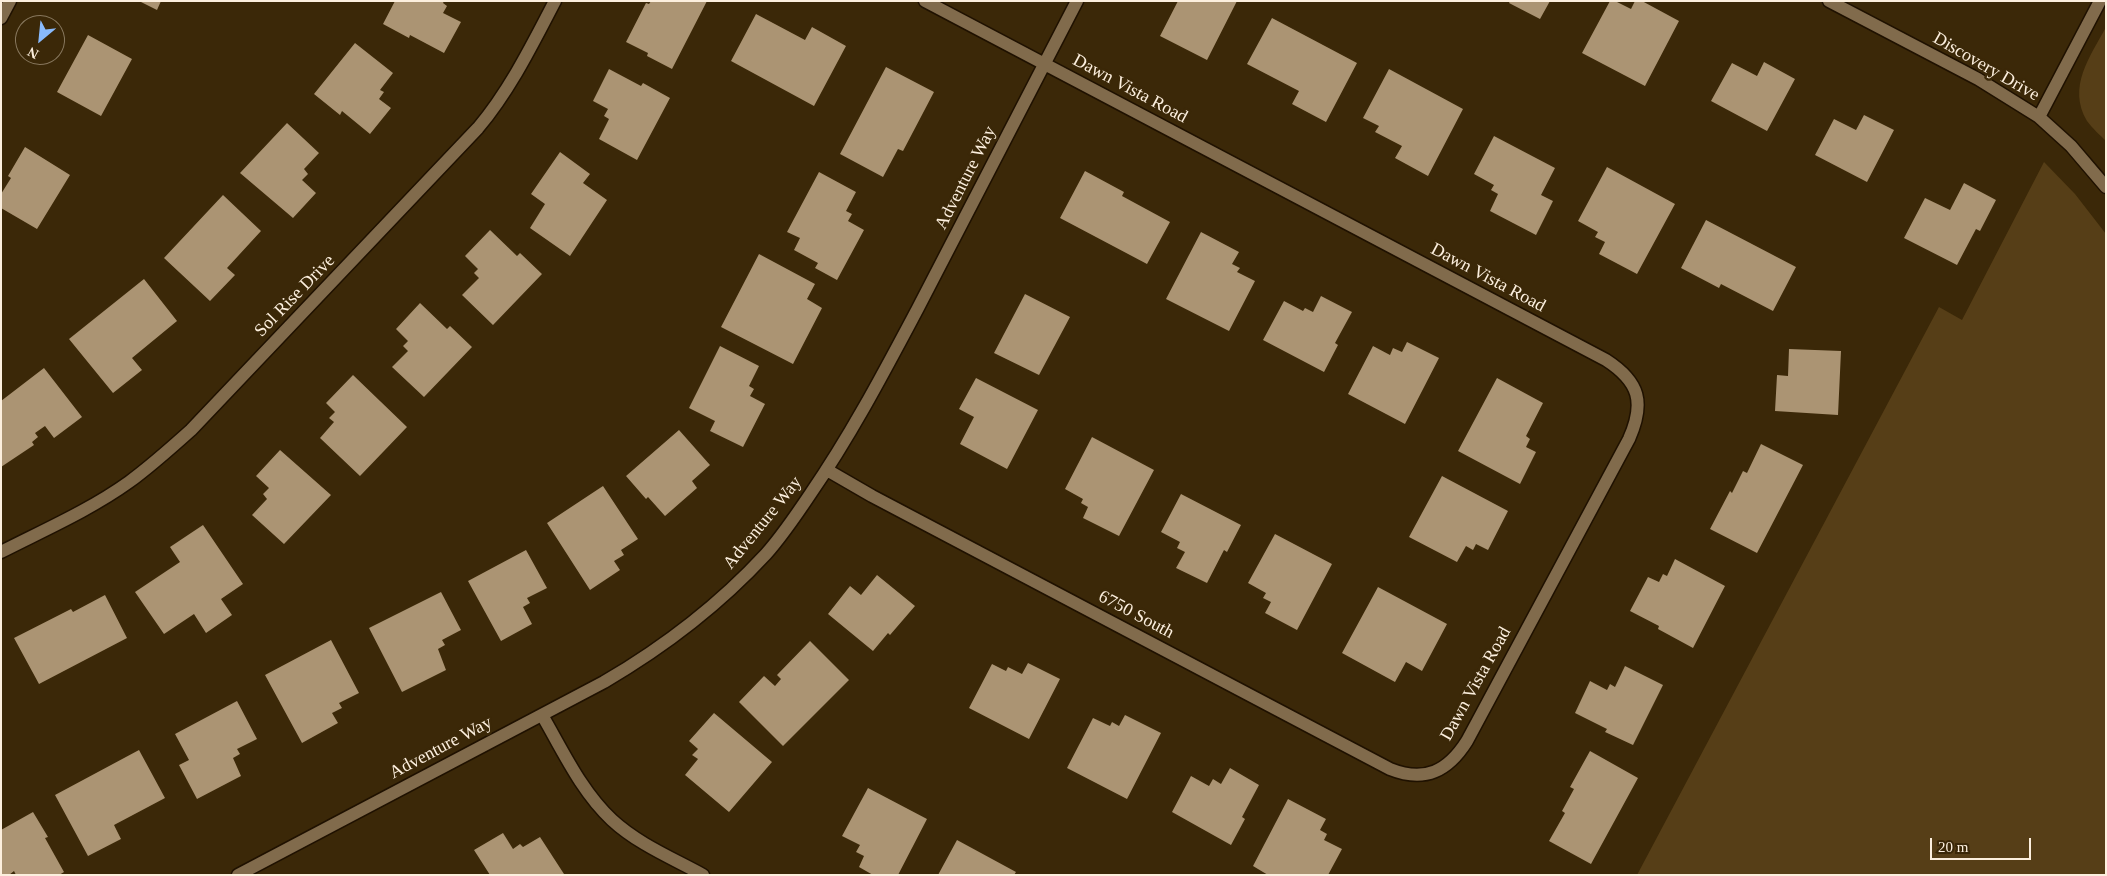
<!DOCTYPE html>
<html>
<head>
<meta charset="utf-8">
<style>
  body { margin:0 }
  #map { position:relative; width:2107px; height:876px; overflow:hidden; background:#3b2808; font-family:Georgia,serif }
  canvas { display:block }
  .frame { position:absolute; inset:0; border:2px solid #fcefde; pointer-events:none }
  .north { position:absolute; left:15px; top:15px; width:50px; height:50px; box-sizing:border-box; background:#3b2808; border:1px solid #88785e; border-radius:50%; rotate:208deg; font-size:14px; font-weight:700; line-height:20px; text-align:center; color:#fcefde }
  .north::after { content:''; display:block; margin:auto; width:18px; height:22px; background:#89bafc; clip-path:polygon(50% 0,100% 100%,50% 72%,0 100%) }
  .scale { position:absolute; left:1930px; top:838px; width:101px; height:22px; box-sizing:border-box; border:2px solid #fcefde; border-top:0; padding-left:6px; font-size:15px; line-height:18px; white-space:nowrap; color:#fcefde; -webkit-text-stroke:4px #3b2808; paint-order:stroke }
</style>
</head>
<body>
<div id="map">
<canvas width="2107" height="876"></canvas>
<div class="frame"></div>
<div class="north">N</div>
<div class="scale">20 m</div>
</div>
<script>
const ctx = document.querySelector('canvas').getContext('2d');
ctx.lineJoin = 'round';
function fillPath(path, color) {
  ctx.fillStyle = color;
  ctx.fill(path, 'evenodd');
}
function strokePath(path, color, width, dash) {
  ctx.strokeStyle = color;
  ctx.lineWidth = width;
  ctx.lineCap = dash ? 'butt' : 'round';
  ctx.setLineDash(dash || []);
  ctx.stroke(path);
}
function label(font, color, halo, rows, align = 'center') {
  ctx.font = font + ' Georgia,serif';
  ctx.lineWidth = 5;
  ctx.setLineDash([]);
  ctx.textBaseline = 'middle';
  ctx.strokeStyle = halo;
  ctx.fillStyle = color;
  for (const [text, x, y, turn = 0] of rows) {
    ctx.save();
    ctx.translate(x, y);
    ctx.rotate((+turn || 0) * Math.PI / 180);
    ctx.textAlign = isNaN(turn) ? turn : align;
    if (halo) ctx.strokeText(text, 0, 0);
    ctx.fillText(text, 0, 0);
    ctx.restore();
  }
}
const green = new Path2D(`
  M2106,27V141C2100,135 2092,128 2087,121C2067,87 2090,57 2106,27Z
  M2044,162L2075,194L2106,234V875H1637L1939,307L1962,320Z`);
const building = new Path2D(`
  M139,1H161L157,10Z
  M395,1H444L443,3L447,6L443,13L461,22L444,53L410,35L409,38L383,24Z
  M651,1H707L672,69L647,56L648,53L626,42L646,3L649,4Z
  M1178,1H1237L1207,60L1160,36Z
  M1510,1H1550L1540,19L1509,3Z
  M1610,1H1615L1631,9L1635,1H1642L1679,21L1645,86L1582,53Z
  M756,14L805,40L812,27L846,46L814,106L731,61Z
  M1272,18L1357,63L1326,122L1292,104L1299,91L1247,64Z
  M88,35L132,59L101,116L57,92Z
  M355,43L393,73L380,90L384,92L379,99L391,108L370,134L342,111L340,115L314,94Z
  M1764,62L1795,79L1767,131L1711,101L1732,63L1757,76Z
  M886,67L934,92L903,151L898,149L883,177L840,154Z
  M609,69L641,86L643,83L670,98L637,160L599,139L609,119L604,116L608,109L593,101Z
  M1389,69L1463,109L1428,176L1395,158L1402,146L1375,132L1379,126L1363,118Z
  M1864,115L1894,130L1867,182L1815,155L1834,119L1856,130Z
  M287,123L319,153L304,169L308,174L302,180L316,193L293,218L240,173Z
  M1494,136L1555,168L1541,195L1553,201L1536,235L1490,211L1498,194L1491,190L1494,185L1474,174Z
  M25,147L70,175L37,229L1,208V194L11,178L8,176Z
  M560,152L590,174L583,183L607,200L570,256L530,228L545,204L531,194Z
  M1607,167L1675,204L1637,274L1599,254L1605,242L1595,237L1598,232L1578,221Z
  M1085,171L1124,192L1122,196L1170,222L1147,264L1060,218Z
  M819,172L856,192L846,211L852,214L848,221L864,230L837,280L815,268L818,263L794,250L800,238L787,232Z
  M1964,183L1996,200L1980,231L1976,229L1957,265L1904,238L1925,198L1950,210Z
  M223,195L261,231L227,268L235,275L210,301L164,258Z
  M1706,220L1796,267L1773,311L1721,284L1719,288L1681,268Z
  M490,230L517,256L520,253L542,274L493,325L462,295L479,278L474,273L478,269L465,256Z
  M1201,232L1239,252L1232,264L1240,268L1237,272L1255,281L1229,331L1166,299Z
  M759,254L815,284L807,299L822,308L793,364L721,327Z
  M144,279L177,321L132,358L142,370L113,393L69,339Z
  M1025,294L1070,317L1039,375L994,353Z
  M1321,296L1352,312L1335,343L1338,345L1324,372L1263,340L1284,301L1303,311L1305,308L1313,312Z
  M420,303L447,329L450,326L472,347L424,397L392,367L408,351L403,346L408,341L396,329Z
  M1407,342L1439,358L1405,424L1348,394L1373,346L1390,355L1393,348L1402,352Z
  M720,346L759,366L749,386L754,389L750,396L765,404L743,447L710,431L715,421L689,408Z
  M1789,349L1841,351L1838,415L1775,411L1777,375L1788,376Z
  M44,368L82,417L54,438L45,426L35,433L38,437L32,442L34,445L1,467V401Z
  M353,375L407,427L360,476L320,438L334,422L329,418L335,412L326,403Z
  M976,378L1038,410L1007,469L960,444L974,417L959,409Z
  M1497,378L1543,403L1526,436L1530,439L1526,447L1536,452L1520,484L1458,451Z
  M679,430L710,465L692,481L697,488L665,516L648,497L646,499L626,476Z
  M1092,437L1154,470L1119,536L1083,518L1088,507L1081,503L1083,499L1065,489Z
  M1761,444L1803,465L1757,553L1710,529L1730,491L1732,493L1743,471L1747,473Z
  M280,450L331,495L284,544L252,515L267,499L263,494L269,488L256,476Z
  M1442,476L1508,511L1488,550L1476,544L1473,550L1466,546L1457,562L1409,537Z
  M603,486L638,539L621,550L624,555L614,561L620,570L590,590L547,523Z
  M1181,494L1241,525L1227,552L1224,550L1207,583L1176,568L1185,552L1177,548L1180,542L1161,532Z
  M203,525L243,584L221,599L232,615L206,633L194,614L164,634L135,592L180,562L170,547Z
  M1275,534L1332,564L1297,630L1265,613L1271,602L1263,598L1266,593L1248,583Z
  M526,550L547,588L527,598L530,603L523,607L532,624L501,641L468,581Z
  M1675,559L1725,586L1693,648L1658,629L1659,626L1630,611L1648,577L1659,582L1663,574L1667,576Z
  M877,575L915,606L890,635L888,633L873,651L828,614L850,586L861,595Z
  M1378,587L1447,624L1422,671L1406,662L1395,682L1342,653Z
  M441,592L461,630L442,640L445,645L438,649L446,670L402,692L369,628Z
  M105,595L127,638L39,684L14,638L71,609L73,612Z
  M331,640L359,693L339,703L342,708L332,713L338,723L302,743L265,675Z
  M810,641L849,680L783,746L739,702L764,676L775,686L781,679L777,675Z
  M1028,663L1060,679L1029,739L969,708L992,664L1006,671L1008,667L1022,674Z
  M1625,666L1663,685L1633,745L1605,732L1607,729L1575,713L1590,681L1607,690L1610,684L1615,687Z
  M237,701L257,739L237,749L240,754L233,758L241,776L197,799L179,765L189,760L175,734Z
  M714,713L772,762L729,812L685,775L698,759L692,755L698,749L689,741Z
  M1125,715L1161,733L1127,799L1067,768L1093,718L1110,726L1112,722L1119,726Z
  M139,750L165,798L114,825L121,839L88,856L55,795Z
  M1590,751L1638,778L1591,864L1549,841L1565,813L1562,811L1574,789L1570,787Z
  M1230,768L1259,785L1242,817L1245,819L1231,845L1172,812L1191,776L1209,786L1213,779L1221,784Z
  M868,788L927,819L898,875H873L859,867L864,856L856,852L860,845L842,836Z
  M1288,799L1326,819L1320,830L1327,834L1324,840L1342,849L1328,875H1268L1253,866Z
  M33,812L48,837L45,838L64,872L59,875H16L14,871L9,875H1V830Z
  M503,833L513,849L520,844L523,847L540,837L564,874L490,875L474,850Z
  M957,840L1016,872L1014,875H938Z`);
const minor = new Path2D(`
  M1829,1L1978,79L2039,117L2071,146L2106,187
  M1,18L10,1
  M2039,117L2100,1
  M827,470L872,496L1390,769C1425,783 1448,771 1467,741L1629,439C1645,403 1640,382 1606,360L925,1
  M1,552C44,530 90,510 129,482C151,466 171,448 191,430L478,128C510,90 532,45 555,1
  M542,715C563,751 581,791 612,820C638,844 672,858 703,875
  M238,875L604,682C664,647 718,606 766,554C783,535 797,514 811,493C851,435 884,372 917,310C970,207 1023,104 1077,1`);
const streetNames = [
  ["Discovery Drive",1986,67,30],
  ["Dawn Vista Road",1130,89,28],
  ["Adventure Way",966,178,-63],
  ["Dawn Vista Road",1488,278,28],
  ["Sol Rise Drive",295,296,-46],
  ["Adventure Way",763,523,-51],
  ["6750 South",1136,615,28],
  ["Dawn Vista Road",1476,684,-61],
  ["Adventure Way",441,748,-28]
];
fillPath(green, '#563e17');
fillPath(building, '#ab9473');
strokePath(minor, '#1f1100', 15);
strokePath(minor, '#816b4c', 12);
label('18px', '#fcefde', '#3b2808', streetNames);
</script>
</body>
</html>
